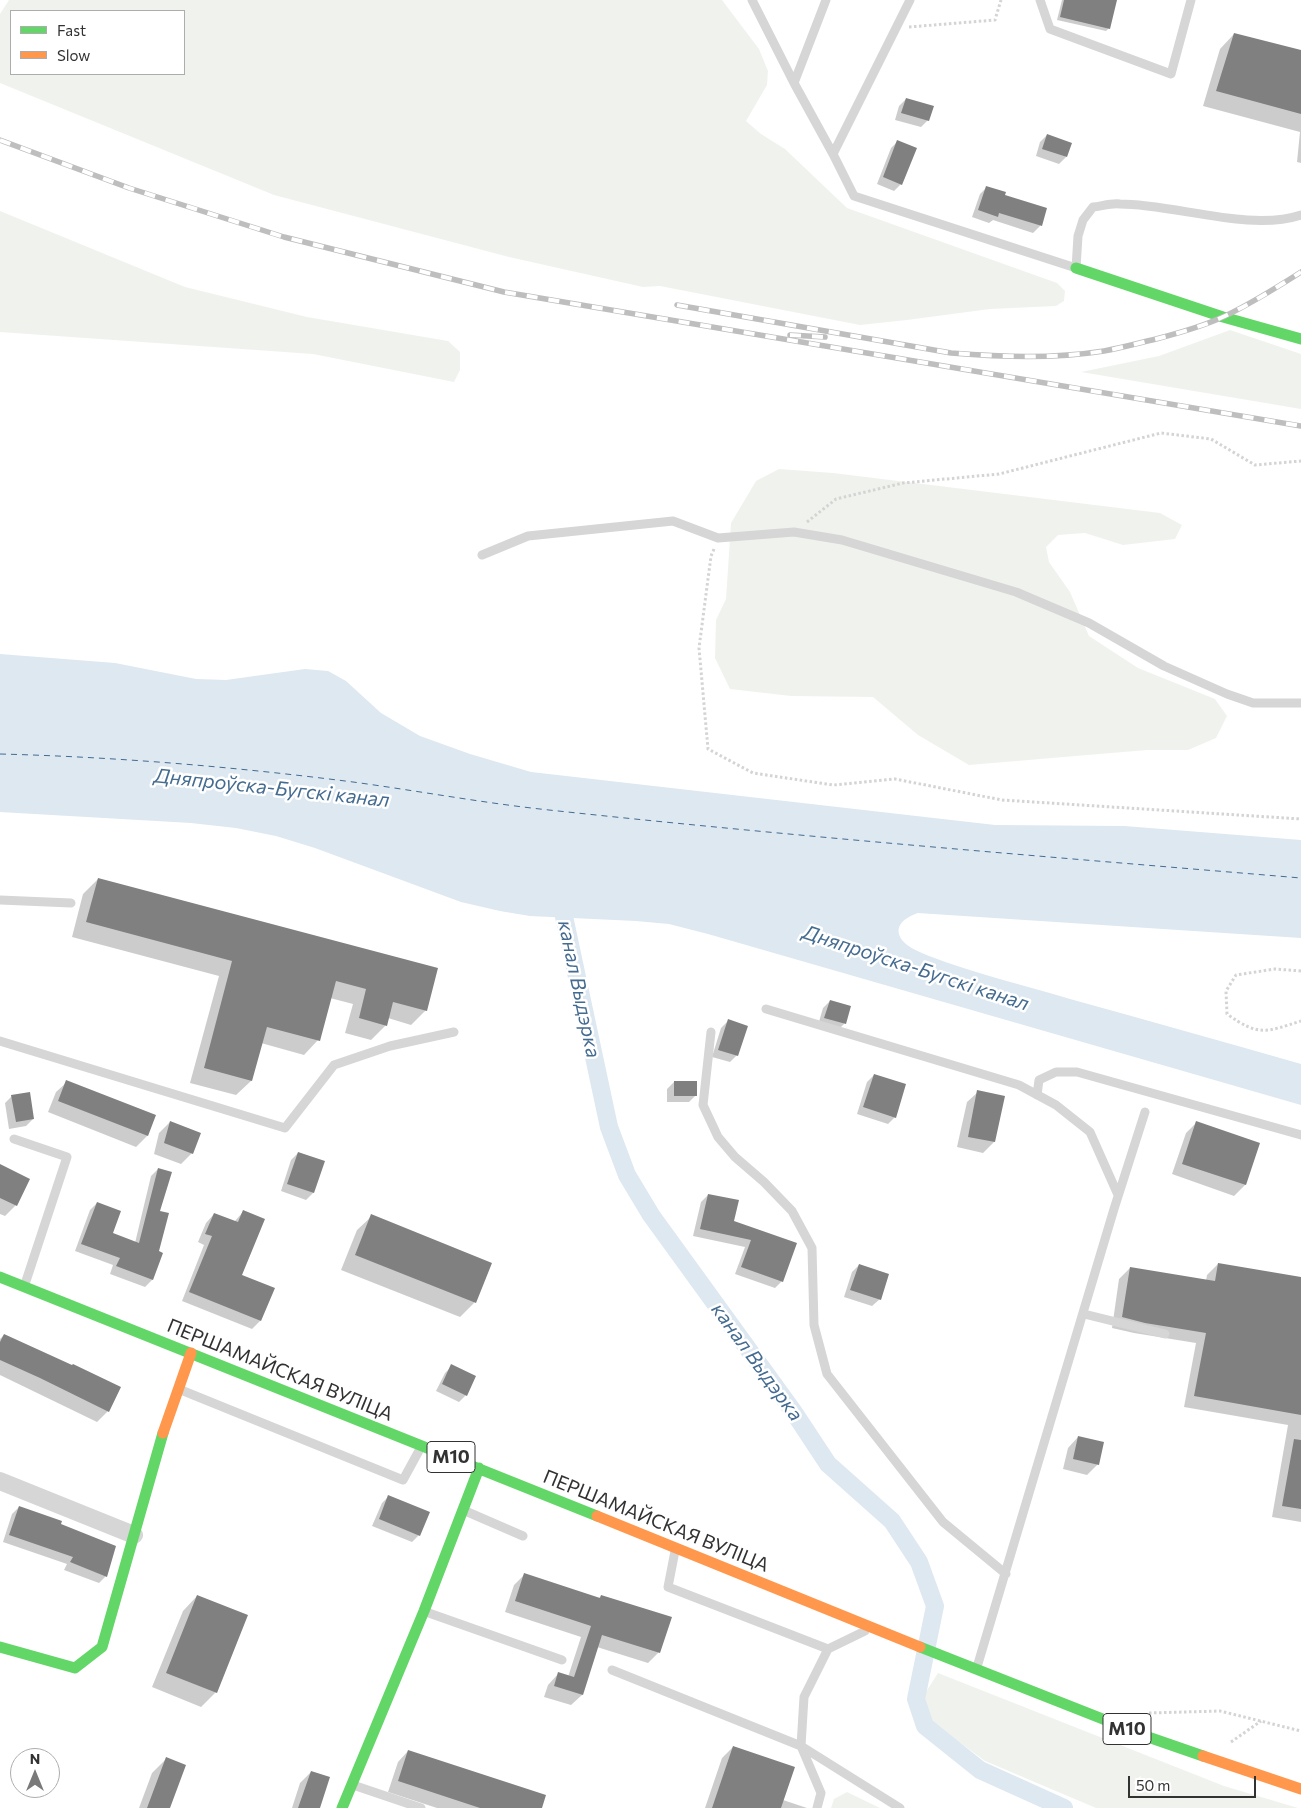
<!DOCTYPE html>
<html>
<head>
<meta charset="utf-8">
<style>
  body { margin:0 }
  #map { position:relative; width:1301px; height:1808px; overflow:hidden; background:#fff; font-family:Commissioner,sans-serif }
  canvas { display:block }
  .legend { position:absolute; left:10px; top:10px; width:175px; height:65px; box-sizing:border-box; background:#fff; border:1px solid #adadad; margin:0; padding:6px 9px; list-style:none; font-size:15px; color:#323232 }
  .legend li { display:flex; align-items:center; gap:10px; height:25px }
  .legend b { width:25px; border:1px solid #adadad }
  .north { position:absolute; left:10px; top:1748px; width:50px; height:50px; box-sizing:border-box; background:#fff; border:1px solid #adadad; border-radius:50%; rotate:0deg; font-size:14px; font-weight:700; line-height:20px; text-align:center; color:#323232 }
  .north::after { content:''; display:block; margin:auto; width:18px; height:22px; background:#7a7a7a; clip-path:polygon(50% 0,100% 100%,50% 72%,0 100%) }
  .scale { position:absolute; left:1128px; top:1776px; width:128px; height:22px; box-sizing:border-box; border:2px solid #323232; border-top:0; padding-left:6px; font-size:15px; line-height:18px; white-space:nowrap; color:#323232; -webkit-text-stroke:4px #fff; paint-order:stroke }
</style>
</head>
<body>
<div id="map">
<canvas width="1301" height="1808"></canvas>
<ul class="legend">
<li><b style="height:6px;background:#63d668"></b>Fast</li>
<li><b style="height:6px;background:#ff974d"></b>Slow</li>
</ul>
<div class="north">N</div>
<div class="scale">50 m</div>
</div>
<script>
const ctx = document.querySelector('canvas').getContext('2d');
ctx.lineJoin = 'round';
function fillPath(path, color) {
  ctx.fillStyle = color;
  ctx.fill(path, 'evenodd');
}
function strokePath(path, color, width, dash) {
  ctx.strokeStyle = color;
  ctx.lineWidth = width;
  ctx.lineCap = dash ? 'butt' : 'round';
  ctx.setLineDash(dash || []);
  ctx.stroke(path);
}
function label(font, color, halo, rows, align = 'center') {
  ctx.font = font + ' Commissioner,sans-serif';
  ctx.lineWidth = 5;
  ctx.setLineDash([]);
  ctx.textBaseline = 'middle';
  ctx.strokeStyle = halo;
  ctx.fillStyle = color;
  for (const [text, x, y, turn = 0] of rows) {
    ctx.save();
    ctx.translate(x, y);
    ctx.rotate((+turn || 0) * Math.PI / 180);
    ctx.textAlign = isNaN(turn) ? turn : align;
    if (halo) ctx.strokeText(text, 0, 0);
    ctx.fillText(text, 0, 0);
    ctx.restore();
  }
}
const green = new Path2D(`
  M9,0H722L759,49L768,71L767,85L746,121L761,134L785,149L847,208L1057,283L1065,291L1064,301L1056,306L990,309L907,320L860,325L660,286L643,287L509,257L274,195L0,83V14ZM184,11V74H11V11Z
  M0,211L185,287L307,317L448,341L460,352V370L454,382L313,354L0,332Z
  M1230,330L1301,354V409L1081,372L1159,356Z
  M779,469L833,473L1160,513L1182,525L1175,539L1123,545L1085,533L1058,535L1046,547L1049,562L1070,592L1089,636L1138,668L1215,699L1227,716L1216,738L1188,750H1147L969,765L918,735L873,697L791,696L730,689L715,658L716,620L726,599L731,523L756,481Z
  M938,1673L1224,1786L1298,1808H1096L985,1761L931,1721L924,1695Z
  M847,1792L880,1808H831L834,1799Z`);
const water = new Path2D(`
  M0,654L115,663L196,679L226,680L305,669L328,671L346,681L381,713L420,736L470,754L531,772L995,825L1124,826L1301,840V938L918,913C906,917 892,926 902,940C908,948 920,952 929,956C974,973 1023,985 1070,999C1147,1020 1224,1042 1301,1064V1105L708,934L669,924L636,921L530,916L500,911L461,902L315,848L276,836L236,828L191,823L0,812Z`);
const shadow = new Path2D(`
  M1062,0H1116L1109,28L1106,31L1057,20Z
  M1234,34L1301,52V163L1297,162L1300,132L1203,106L1220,49Z
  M906,99L928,120L921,127L895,120L899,106Z
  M1047,135L1066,157L1059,164L1036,156L1040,142Z
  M898,141L901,184L894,191L877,184L891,148Z
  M987,187L1003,196L1046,209L1040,226L1033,233L993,220L989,223L972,217L980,194Z
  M98,879L426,1010L411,1025L388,1018L386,1025L371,1040L345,1033L353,1004L330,998L318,1040L304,1055L261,1043L251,1081L236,1095L190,1083L219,976L72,937L83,894Z
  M830,1001L850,1007L844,1024L837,1031L818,1025L823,1008Z
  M728,1021L737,1055L730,1062L712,1057L721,1028Z
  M874,1075L895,1117L888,1124L857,1114L867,1082Z
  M67,1082L154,1116L147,1136L136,1147L48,1112L56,1092Z
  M674,1082L696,1095L689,1102H667V1089Z
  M978,1092L1004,1097L994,1142L983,1153L957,1147L967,1102Z
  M12,1096L33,1119L26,1126L9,1129L5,1103Z
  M170,1122L192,1153L181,1164L154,1154L159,1133Z
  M1197,1122L1259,1144L1245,1185L1234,1196L1172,1174L1186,1133Z
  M298,1153L323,1161L313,1193L306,1200L281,1191L291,1160Z
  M0,1166L16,1205L5,1216L0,1214Z
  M158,1169V1252L162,1253L152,1280L145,1287L110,1274L113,1265L75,1251L90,1210L97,1203L111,1234L135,1243L151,1176Z
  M708,1195L733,1222L795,1244L782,1281L775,1288L735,1274L745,1247L693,1236L701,1202Z
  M243,1212L241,1276L260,1321L252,1329L182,1301L204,1245L198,1242L206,1223L214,1214L234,1222Z
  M372,1216L490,1263L474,1303L460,1317L341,1270L357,1230Z
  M1218,1264L1301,1279V1522L1272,1517L1288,1425L1184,1407L1196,1343L1134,1333L1112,1328L1119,1279L1130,1268L1206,1281L1207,1275Z
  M859,1265L880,1299L872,1306L844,1297L852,1272Z
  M4,1335L108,1411L97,1422L0,1375V1339Z
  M452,1366L466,1395L459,1402L436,1391L445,1373Z
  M1078,1437L1098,1464L1087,1475L1063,1469L1068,1448Z
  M389,1496L419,1535L412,1542L372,1526L382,1503Z
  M19,1507L59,1524L106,1576L99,1583L64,1570L67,1564L3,1542L12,1514Z
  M525,1574L598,1599L601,1596L659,1652L648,1663L597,1647L582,1695L571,1705L544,1697L548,1685L558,1674L568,1677L581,1637L505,1612L514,1585Z
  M197,1596L216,1692L201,1707L152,1687L183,1611Z
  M733,1747L783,1800L807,1808H705L722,1758Z
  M408,1751L541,1808H437L388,1792L398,1762Z
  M166,1759L169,1808H139L152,1773Z
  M311,1772L318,1808H292L300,1783Z`);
const canal = new Path2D(`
  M559,893L609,1127L627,1175L651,1215L793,1411L828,1464L892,1521L919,1562L935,1606L916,1699L925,1726L980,1770L1064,1808`);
const ferry = new Path2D(`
  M0,754C118,757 236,767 353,782C419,791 483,803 549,810C799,837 1050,857 1301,878`);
const building = new Path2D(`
  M1064,0H1117L1110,29L1060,17Z
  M1234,33L1301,50V114L1216,91Z
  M906,98L934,106L929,121L901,113Z
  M1047,134L1072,143L1067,157L1042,149Z
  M897,140L917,148L902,185L883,177Z
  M986,186L1006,192L1005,195L1047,208L1042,226L999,213L998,217L978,210Z
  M98,878L438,968L427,1011L393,1002L387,1026L359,1018L366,989L336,981L320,1041L267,1027L252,1081L204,1068L232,961L86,922Z
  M830,1000L851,1006L846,1024L824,1018Z
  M728,1019L748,1026L738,1056L718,1050Z
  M874,1074L906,1084L896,1118L863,1107Z
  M66,1080L156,1115L148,1136L58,1101Z
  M674,1081H697V1096H674Z
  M977,1090L1005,1096L995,1142L968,1137Z
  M30,1092L34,1119L16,1122L11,1095Z
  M170,1121L201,1133L193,1154L164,1143Z
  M1196,1121L1260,1143L1246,1185L1182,1164Z
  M298,1152L325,1161L314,1193L287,1184Z
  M0,1164L30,1179L17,1206L0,1198Z
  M158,1168L172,1172L160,1211L169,1213L159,1251L163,1253L153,1280L116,1266L120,1258L81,1244L97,1202L121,1211L113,1233L139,1243Z
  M708,1194L739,1200L734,1221L797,1243L783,1282L741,1267L751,1240L700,1229Z
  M243,1210L265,1219L242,1275L275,1288L261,1321L189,1292L212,1236L205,1234L214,1213L238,1222Z
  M371,1214L492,1263L476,1303L355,1255Z
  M1218,1263L1301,1277V1415L1194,1396L1206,1333L1145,1323L1122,1317L1130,1267L1215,1281Z
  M859,1264L889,1274L881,1300L850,1290Z
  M4,1334L72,1365L73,1364L121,1387L109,1412L40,1378L0,1360V1342Z
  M451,1364L476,1376L467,1396L442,1384Z
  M1078,1436L1104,1442L1099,1465L1073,1459Z
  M1294,1439L1301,1440V1509L1282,1506Z
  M388,1495L430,1512L420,1536L379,1519Z
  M19,1506L62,1521L61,1524L116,1546L107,1577L70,1562L73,1557L9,1535Z
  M524,1573L600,1598L601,1595L672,1617L660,1653L602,1635L583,1695L554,1686L558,1672L574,1677L591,1626L515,1601Z
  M197,1595L248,1615L217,1693L166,1673Z
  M733,1746L795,1767L781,1808H712Z
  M408,1750L546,1795L542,1808H480L398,1781Z
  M166,1757L186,1765L170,1808H147Z
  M311,1771L330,1777L320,1808H298Z`);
const path = new Path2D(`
  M909,27L995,20L1001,0
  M807,522L836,499L903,483L999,474L1161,433L1211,439L1255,465L1301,461
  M714,549L711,556L699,648L708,749L753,773L833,785L895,779L1002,800L1301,819
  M1301,971L1275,969L1236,975L1226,991L1227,1014C1259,1037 1266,1032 1301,1021
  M1149,1713L1220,1711L1301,1731
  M1231,1742L1261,1721`);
const lane = new Path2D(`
  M752,0L794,83L833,154L854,196L1076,268L1078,236L1083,220L1093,207C1102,206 1111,203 1120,204C1174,204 1250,232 1301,215
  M1040,0L1050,29L1171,74L1191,0
  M794,83L826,0
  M833,154L910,0
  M482,555L528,536L673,521L718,538L794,532L842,540L1016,592L1089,623L1164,666L1227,694L1253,703H1301
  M0,900L71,903
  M766,1009L1019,1085L1056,1105L1090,1132L1118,1195
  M711,1032L703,1105L718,1137L735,1157L764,1182L792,1211L812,1248L814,1325L827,1374L943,1522L1006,1574
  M0,1041L285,1128L334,1065L390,1046L454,1032
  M1037,1095L1039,1080L1056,1072H1077L1301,1135
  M14,1139L67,1157L25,1284
  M1084,1314L1165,1334
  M181,1390L403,1480L421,1447
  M463,1510L523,1536
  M675,1551L668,1587L828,1649L865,1631
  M426,1612L562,1660
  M977,1667L1114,1209L1145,1112
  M612,1670L801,1746L900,1808
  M353,1785L421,1808
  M817,1808L821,1793L801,1746L804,1697L828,1649`);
const street = new Path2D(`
  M0,1481L134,1535`);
const fast = new Path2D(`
  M1076,268L1223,317L1301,339
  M0,1277L597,1516
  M0,1647L75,1668L102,1647L163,1433
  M920,1647L1151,1738L1203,1756
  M342,1808L424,1611L479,1468`);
const slow = new Path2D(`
  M163,1433L191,1353
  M597,1516L920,1647
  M1203,1756L1301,1789`);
const rail = new Path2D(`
  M0,140L129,188L284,237L504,292L1301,426
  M677,305L951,353C1002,357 1053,359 1104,351C1121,348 1139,343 1156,339C1179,333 1204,326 1225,316C1252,303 1276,288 1301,272
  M790,335L825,337`);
const shields = [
  [451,1457,48],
  [1127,1729,48]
];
const shieldNames = [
  ["М10",451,1457],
  ["М10",1127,1729]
];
const streetNames = [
  ["ПЕРШАМАЙСКАЯ ВУЛІЦА",280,1370,22],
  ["ПЕРШАМАЙСКАЯ ВУЛІЦА",656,1521,22]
];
const waterNames = [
  ["Дняпроўска-Бугскі канал",272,788,6],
  ["Дняпроўска-Бугскі канал",916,968,18],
  ["канал Выдэрка",579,989,78],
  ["канал Выдэрка",757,1362,54]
];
fillPath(green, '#f0f3ed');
fillPath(water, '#dde8f1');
fillPath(shadow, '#0003');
strokePath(canal, '#dde8f1', 18);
strokePath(ferry, '#446b90', 1, [6, 5]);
fillPath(building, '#808080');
strokePath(path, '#d4d4d4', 3, [2.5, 2.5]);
strokePath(lane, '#d6d6d6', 9);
strokePath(street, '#d6d6d6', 18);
strokePath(fast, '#63d668', 11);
strokePath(slow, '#ff974d', 11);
strokePath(rail, '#bebebe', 5.5);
strokePath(rail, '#fff', 4, [11]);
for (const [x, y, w] of shields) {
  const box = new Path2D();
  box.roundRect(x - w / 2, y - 15.5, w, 31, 4);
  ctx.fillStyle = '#fff';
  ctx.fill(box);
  strokePath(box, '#323232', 1);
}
label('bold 18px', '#323232', null, shieldNames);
label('19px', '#323232', '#fff', streetNames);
label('italic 20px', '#446b90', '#fff', waterNames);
</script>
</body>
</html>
